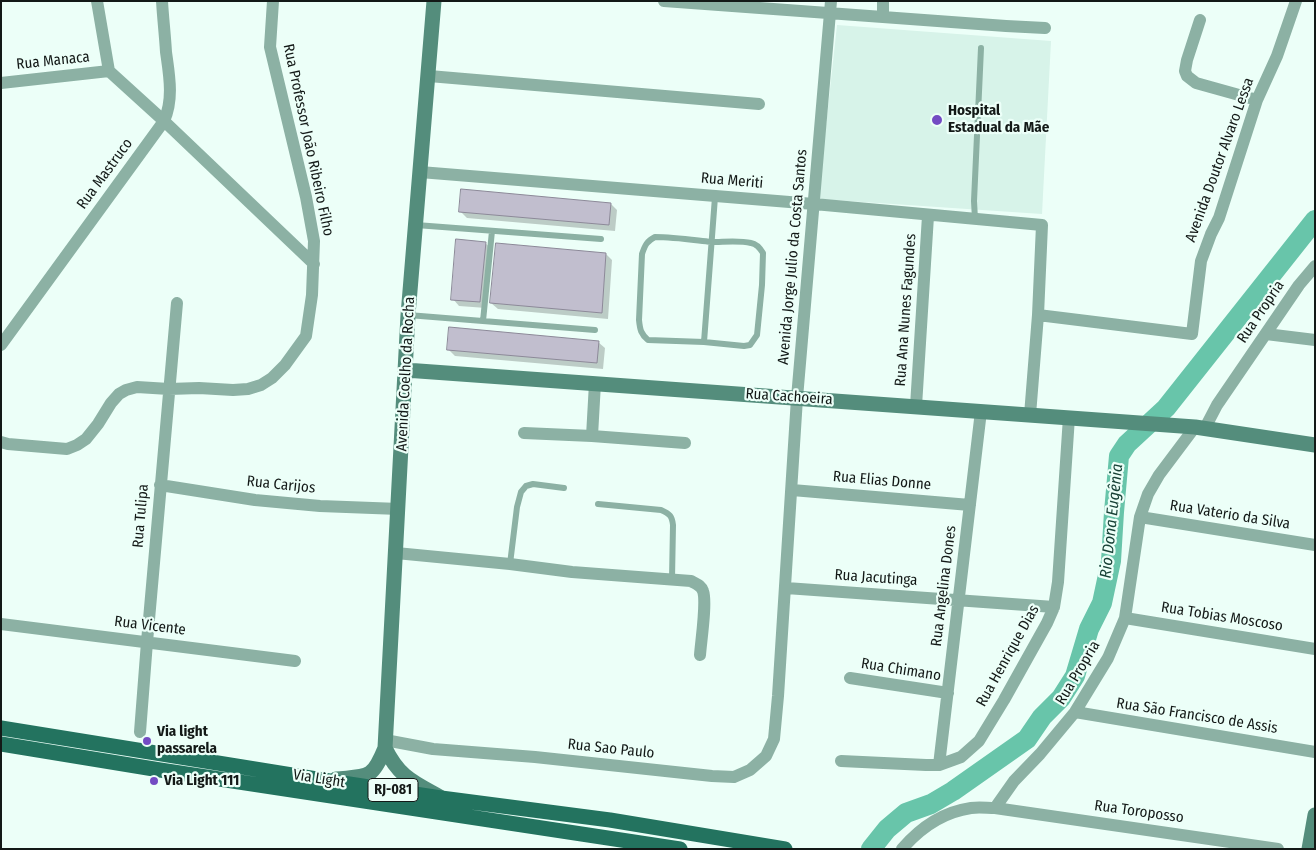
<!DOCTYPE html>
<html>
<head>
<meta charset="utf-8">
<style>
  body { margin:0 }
  #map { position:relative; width:1316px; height:850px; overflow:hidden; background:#ecfff8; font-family:"Fira Sans Condensed",sans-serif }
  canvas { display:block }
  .frame { position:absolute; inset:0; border:2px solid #131917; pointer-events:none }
</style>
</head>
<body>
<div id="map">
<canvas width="1316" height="850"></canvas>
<div class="frame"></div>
</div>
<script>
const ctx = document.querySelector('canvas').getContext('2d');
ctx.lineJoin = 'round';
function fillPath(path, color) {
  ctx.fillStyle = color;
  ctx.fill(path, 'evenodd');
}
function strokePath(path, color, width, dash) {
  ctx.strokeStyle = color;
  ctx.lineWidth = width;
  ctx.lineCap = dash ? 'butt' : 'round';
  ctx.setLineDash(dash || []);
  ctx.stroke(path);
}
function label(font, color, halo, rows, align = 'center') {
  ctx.font = font + ' "Fira Sans Condensed",sans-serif';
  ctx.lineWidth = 4.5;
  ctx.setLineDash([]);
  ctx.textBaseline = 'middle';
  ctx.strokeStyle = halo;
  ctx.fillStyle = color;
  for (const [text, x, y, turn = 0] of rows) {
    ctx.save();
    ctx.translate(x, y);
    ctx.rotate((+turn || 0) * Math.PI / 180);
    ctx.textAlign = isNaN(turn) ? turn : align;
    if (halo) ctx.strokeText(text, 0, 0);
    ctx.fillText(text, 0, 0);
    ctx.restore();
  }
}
const built = new Path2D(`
  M837,25L1051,41L1042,214L818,199Z`);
const shadow = new Path2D(`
  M611,204L617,210L615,231L467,218L460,211Z
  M485,243L492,249L486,308L459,306L453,299Z
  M606,254L612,260L608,319L498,309L491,303Z
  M598,342L605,348L603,369L455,356L448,349Z`);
const river = new Path2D(`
  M871,849L887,829L906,813L931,804L953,791L1027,739L1042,717L1061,698L1075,676L1089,629L1102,603L1111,561L1114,512L1119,456L1127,444L1166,408L1315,220`);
const building = new Path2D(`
  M461,189L611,203L609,225L459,212Z
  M456,239L486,242L480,302L451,300Z
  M496,243L606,253L602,313L490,303Z
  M449,327L599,341L597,363L447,350Z`);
const lane = new Path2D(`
  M975,219L974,201L981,48
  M416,225L601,239
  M655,237C674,237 693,240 711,242C724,242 739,240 751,243C757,244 760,248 763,253L762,285L757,335L750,345L744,346L704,342L648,340C641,334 640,330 639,320L642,254C645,245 647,241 655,237Z
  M408,315L595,330
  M483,321L492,231
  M704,342L715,197
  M598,504L661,510C670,514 672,516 673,525L672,579
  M510,564L517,507L521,492L526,486L533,484L564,488`);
const street = new Path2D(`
  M97,1L109,71
  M664,1L1006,26L1045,28
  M883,17V1
  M1200,20L1187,60L1185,71L1187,76L1196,83L1257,100
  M109,71L164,121L314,264
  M429,76L759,104
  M1,83L109,71
  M420,172L814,204L1042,225L1038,315L1030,415
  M1038,315L1192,334L1201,261L1211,234L1219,218L1257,100L1277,56L1296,1
  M1266,334L1315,340
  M1,345L164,121C174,99 169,74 166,52C165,35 163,18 162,1
  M595,383L592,436L685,443
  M916,406L928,216
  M1205,428L1217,405L1299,285L1315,266
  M524,433L592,436
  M1,442L8,444L67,449L77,445L86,439L98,424L111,403L119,394L126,390L137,387L169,389L199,388L233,390L248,389L261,385L272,378L285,365L306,336L312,295L314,241L306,197L270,47L273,1
  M160,485L255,500L320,506L399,509
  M792,490L970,505
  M1140,517L1315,545
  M396,553L510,564L572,572L691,581C696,584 701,585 703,591C707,602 701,641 700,655
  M786,588L1054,607
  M1125,618L1315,649
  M1,624L295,661
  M850,678L948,693
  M1075,712L1315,752
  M140,732L147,642L177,303
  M385,740L433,749L535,757L712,776L734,777L750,770L766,756L774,739L778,696L797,398L831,1
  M841,761L926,765H939L961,757L979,741L1004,700L1047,623L1054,607L1058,582L1069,417
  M939,765L981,411
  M995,808L1014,781L1040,754L1075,712L1108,658L1125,618L1140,517L1148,494L1159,475L1195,427
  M902,849C920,828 943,812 971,808C979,807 987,808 995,808L1278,849`);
const secondary = new Path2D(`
  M405,370L1195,427L1315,445
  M385,748C399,777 413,782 440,797
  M336,779C368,776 372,780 385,748L408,315L434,1
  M1309,849L1315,815`);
const primary = new Path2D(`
  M1,728L323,780L441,798L610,820L785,849
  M1,744L160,770L680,849`);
const markers = [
  [937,120,6,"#734bc3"],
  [147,741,5,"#734bc3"],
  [154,781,5,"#734bc3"]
];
const shields = [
  [393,790,50]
];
const shieldNames = [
  ["RJ-081",393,790]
];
const streetNames = [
  ["Rua Manaca",53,61,-6],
  ["Rua Professor João Ribeiro Filho",308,140,78],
  ["Avenida Doutor Alvaro Lessa",1220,160,-70],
  ["Rua Mastruco",105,174,-54],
  ["Rua Meriti",732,181,5],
  ["Avenida Jorge Julio da Costa Santos",793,257,-85],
  ["Rua Ana Nunes Fagundes",906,310,-86],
  ["Rua Propria",1261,312,-56],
  ["Avenida Coelho da Rocha",406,374,-87],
  ["Rua Cachoeira",789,397,4],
  ["Rua Elias Donne",882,481,5],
  ["Rua Carijos",281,485,6],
  ["Rua Vaterio da Silva",1230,515,9],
  ["Rua Tulipa",141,516,-85],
  ["Rua Jacutinga",876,578,4],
  ["Rua Angelina Dones",944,586,-83],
  ["Rua Tobias Moscoso",1222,617,9],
  ["Rua Vicente",150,626,7],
  ["Rua Henrique Dias",1008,656,-61],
  ["Rua Chimano",901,670,9],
  ["Rua Propria",1078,673,-59],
  ["Rua São Francisco de Assis",1197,716,9],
  ["Rua Sao Paulo",611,749,6],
  ["Via Light",319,779,9],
  ["Rua Toroposso",1139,812,8]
];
const poiNames = [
  ["Hospital",948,111],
  ["Estadual da Mãe",948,128],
  ["Via light",157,732],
  ["passarela",157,749],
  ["Via Light 111",164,781]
];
const waterNames = [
  ["Rio Dona Eugênia",1112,521,-84]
];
fillPath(built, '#d7f3e9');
fillPath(shadow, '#0003');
strokePath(river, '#68c5aa', 20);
fillPath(building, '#c1bece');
strokePath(building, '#8c8998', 1);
strokePath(lane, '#8cb1a4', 6);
strokePath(street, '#8cb1a4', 12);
strokePath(secondary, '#548d7c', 15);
strokePath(primary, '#23735f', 15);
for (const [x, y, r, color] of markers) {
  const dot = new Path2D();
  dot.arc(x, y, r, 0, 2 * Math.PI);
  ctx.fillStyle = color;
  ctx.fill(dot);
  strokePath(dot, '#ecfff8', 2);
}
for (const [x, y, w] of shields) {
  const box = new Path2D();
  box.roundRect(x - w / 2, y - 11.5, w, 23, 4);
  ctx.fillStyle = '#ecfff8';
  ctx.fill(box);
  strokePath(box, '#131917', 1);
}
label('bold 14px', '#131917', null, shieldNames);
label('15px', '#131917', '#ecfff8', streetNames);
label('bold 15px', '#131917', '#ecfff8', poiNames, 'left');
label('italic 16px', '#174136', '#ecfff8', waterNames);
</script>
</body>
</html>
